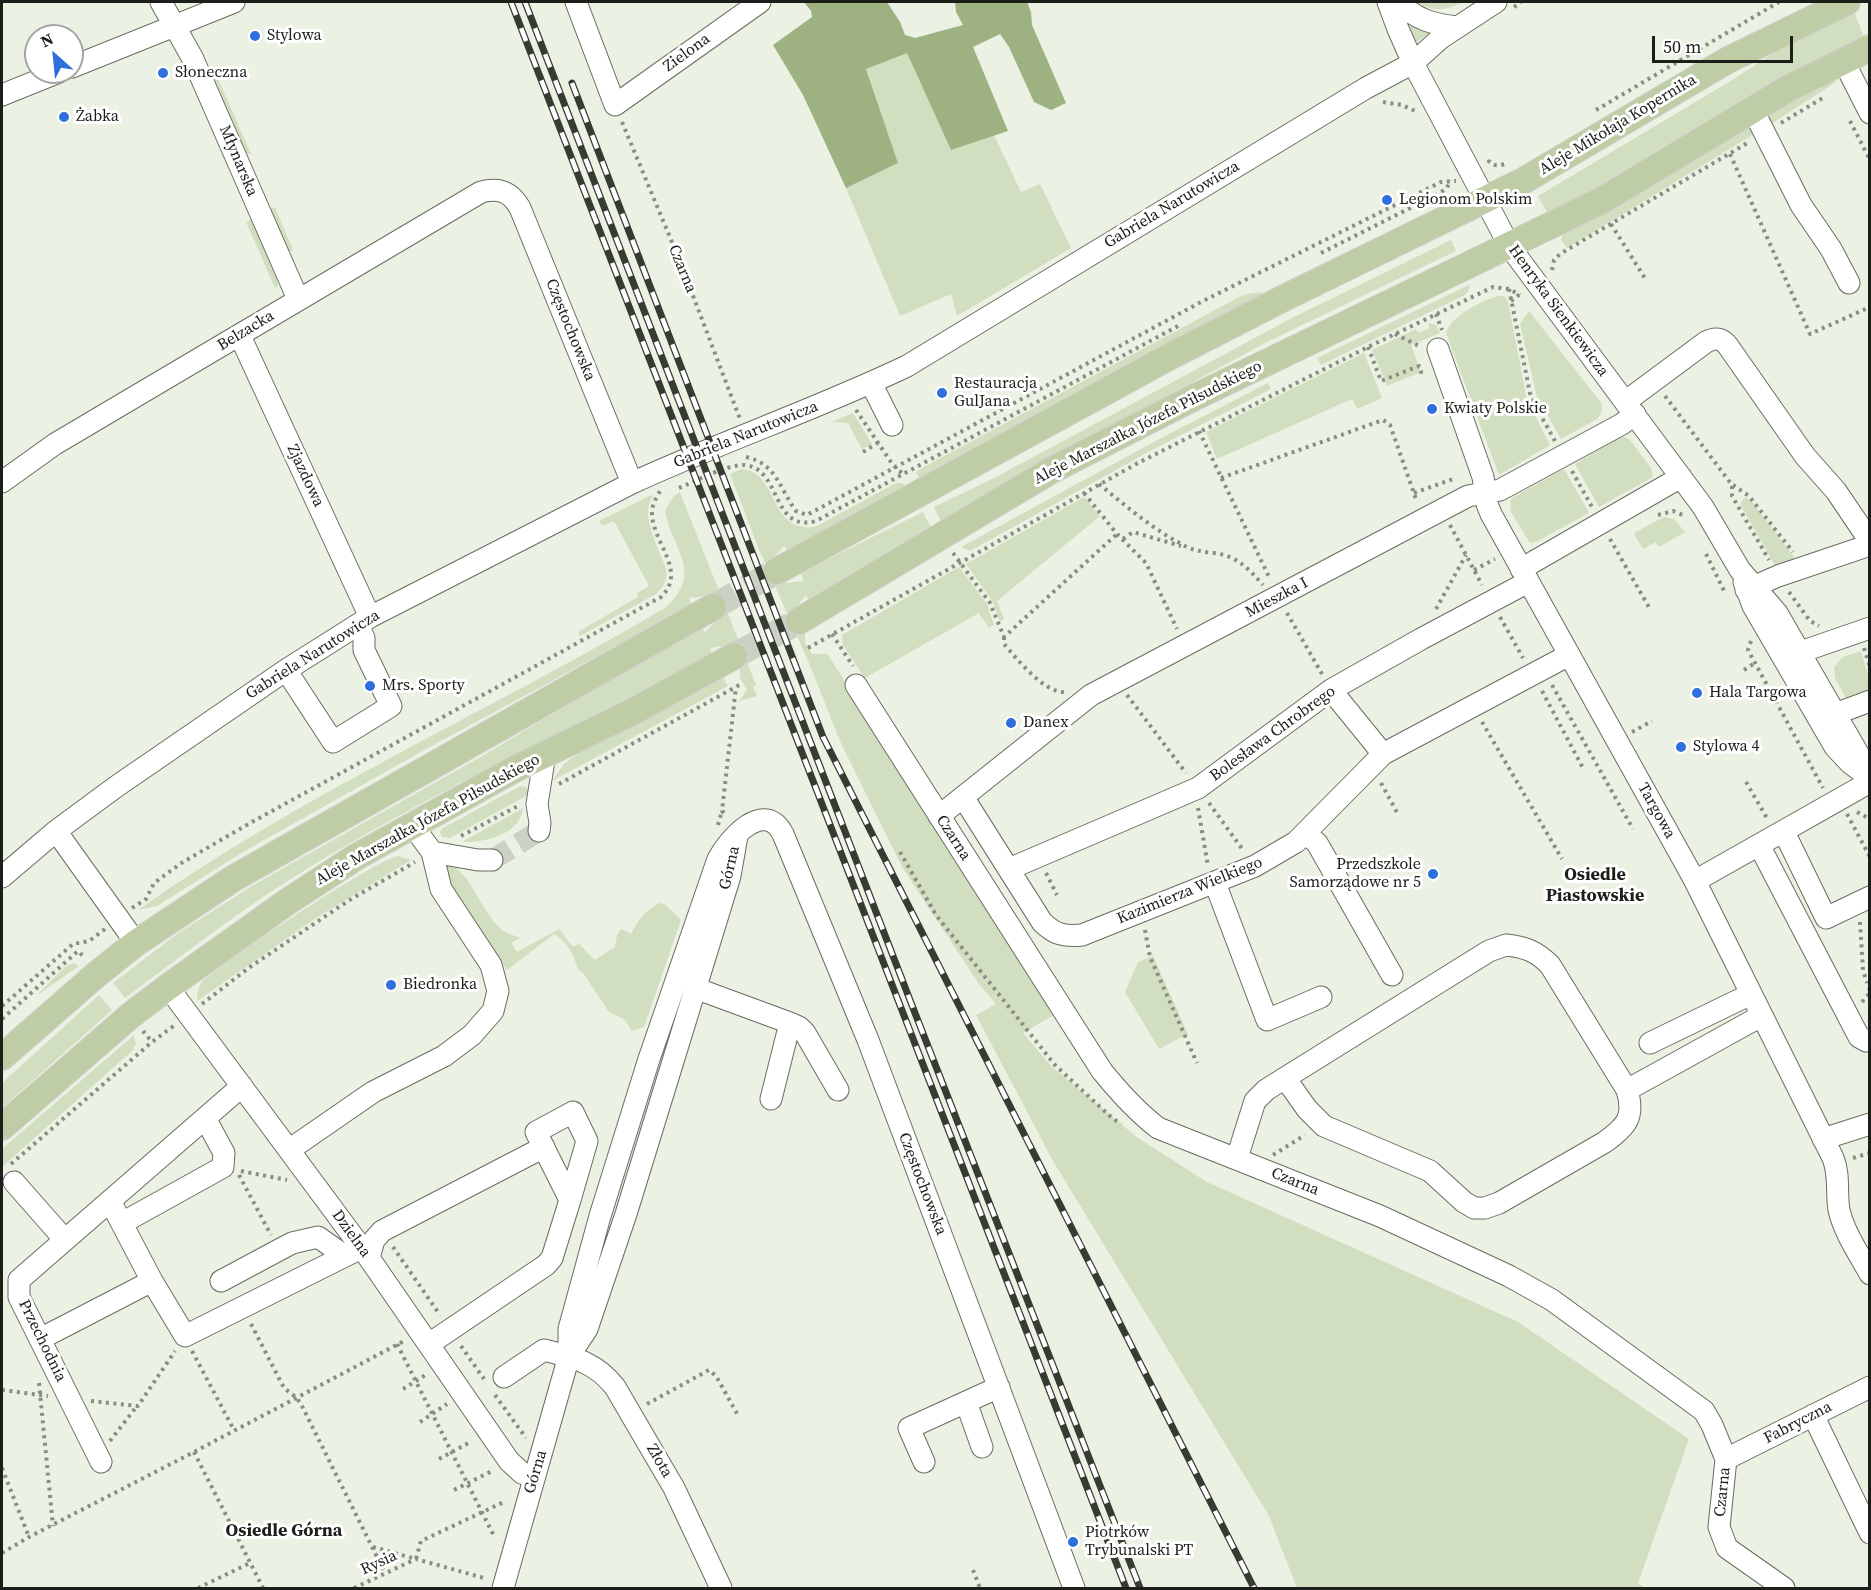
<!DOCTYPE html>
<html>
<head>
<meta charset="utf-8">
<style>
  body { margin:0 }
  #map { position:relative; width:1871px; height:1590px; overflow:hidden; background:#ebf1e3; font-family:"Source Serif 4",serif }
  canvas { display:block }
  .frame { position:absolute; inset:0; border:3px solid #1c1e19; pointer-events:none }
  .north { position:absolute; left:24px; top:24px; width:60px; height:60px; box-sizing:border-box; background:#fff; border:2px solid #a4a5a3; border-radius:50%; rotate:333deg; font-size:16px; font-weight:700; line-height:24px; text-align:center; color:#1c1e19 }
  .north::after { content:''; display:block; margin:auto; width:21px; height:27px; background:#2f6fdd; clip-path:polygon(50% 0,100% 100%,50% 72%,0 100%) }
  .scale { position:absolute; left:1652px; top:36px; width:141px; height:27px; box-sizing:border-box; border:3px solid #1c1e19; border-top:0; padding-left:8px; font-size:18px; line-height:21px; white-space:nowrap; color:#1c1e19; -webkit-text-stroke:4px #fff; paint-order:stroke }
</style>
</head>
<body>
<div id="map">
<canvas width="1871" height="1590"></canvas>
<div class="frame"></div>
<div class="north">N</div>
<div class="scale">50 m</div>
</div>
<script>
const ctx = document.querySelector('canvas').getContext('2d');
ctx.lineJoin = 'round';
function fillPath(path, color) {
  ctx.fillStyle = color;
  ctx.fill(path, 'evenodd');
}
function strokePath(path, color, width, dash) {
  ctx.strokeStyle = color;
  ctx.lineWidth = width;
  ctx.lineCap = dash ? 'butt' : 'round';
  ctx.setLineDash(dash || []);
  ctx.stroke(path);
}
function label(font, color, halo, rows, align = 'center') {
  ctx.font = font + ' "Source Serif 4",serif';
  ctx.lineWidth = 6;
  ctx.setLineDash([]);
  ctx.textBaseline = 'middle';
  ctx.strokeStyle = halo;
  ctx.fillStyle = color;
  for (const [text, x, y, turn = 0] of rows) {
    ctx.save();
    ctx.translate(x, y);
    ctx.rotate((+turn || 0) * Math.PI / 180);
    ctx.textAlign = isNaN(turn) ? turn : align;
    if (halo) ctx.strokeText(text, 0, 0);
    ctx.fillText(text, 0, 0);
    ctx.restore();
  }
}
const green = new Path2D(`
  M1417,2H1462C1446,11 1433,12 1417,2Z
  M1854,11L1864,37L1813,61L1629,172L1548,214L1538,196L1734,79L1799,36Z
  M1417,25L1434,30L1412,45L1406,29Z
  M907,52L951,150L994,135L1021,192L1040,184L1071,248L957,316L951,294L900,316L846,188L898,163L866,69Z
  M217,76L251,154L246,153L213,77Z
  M1826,80L1836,82L1768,126L1764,118Z
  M1754,124L1759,131L1567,248L1561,240L1563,233L1586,222Z
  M275,207L293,250L287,252L269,210Z
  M251,219L277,279L278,286L275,288L246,222Z
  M1451,240L1456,251L1267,342L1016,478L941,522L934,507L996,477L1292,318Z
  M1469,285V290L1465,295L1321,365L1317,358Z
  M1263,292L1252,301L920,480L916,472L924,467L1239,297L1248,294Z
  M1499,296H1504L1508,302L1527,400L1550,445L1499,475L1446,333C1452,315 1481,301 1499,296Z
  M1529,311L1602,404L1601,414L1597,419L1561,439L1537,397L1520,324Z
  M1428,323L1436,325L1440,333L1411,345L1421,372L1387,386L1372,350L1416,329L1418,333L1430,328Z
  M1364,353L1382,398L1357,409L1352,399L1217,459L1206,432Z
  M1268,383L1271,389L1152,450L970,551L961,547L1163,437Z
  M853,413L872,444L862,449L848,423L832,422Z
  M1625,437L1630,440L1651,468L1653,477L1599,507L1575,464L1618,438Z
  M742,469C780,473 768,533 815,527L896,483H901L908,486L789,552L784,546L771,560L784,583L804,581L800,573L923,512L931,528L809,602L806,595L793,611L805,633V643L812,654H828L830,658L1057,1013L1023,1033L1051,1066L1138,1138L1207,1182L1518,1322L1689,1439L1638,1583L1645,1588H1297L1269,1516L1053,1161L976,1015L996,1004L979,984L902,867L840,741L812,670L758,547L730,474Z
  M1564,469L1589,513L1536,542L1530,543L1511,512L1510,501L1514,497Z
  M680,492L756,685L753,687L757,696L739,701L747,690L740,678V667L728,645L710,648L712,656C577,725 440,788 310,867C245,906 186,953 125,998L113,983L177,934L255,884L484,755L701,625L705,633L718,618L707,596L689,598L692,605L428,748L243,852L157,906L138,910C302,794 492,710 665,608C705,572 672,551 665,510L674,496Z
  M651,495L653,496C639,513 659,550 666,568C668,579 664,587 656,594L580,636L578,632L638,597L637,593L649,586L614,521L602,526L599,521Z
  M1084,497L1100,516L997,601L1004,618L1000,622L992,600L966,564Z
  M1745,497L1753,503L1797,561L1776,567L1740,504Z
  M1664,517L1674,519L1685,532L1659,547L1656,542L1643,549L1634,534L1636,532Z
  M959,567L987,604L994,625L989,628L979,613L865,678L843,645L842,635Z
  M1861,651L1869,678V692L1847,700L1835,678L1834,667L1843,657Z
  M723,677L728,686L552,781L564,764L579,753Z
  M520,786L526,787L528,791L526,796L450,838L442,837L440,832L443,828Z
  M523,808C520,835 484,843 462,842Z
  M398,856L411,860L316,918L197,1001C197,995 198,988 201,983C213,967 380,857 398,856Z
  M444,860C473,874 478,906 499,927C504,933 513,935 520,938L511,943L517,952L559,929L573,947L579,944L595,960L615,947L617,935L621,929L631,934C638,920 645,910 660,903L666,905L681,920L644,1027L632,1031L625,1020L609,1012L583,973L578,970C574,955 568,942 554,934L507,970L454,891L448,878Z
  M1153,956L1188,1034L1159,1049L1125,992L1138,962Z
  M73,963L79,966L36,996L65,967Z
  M99,995L112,1010L2,1108V1083Z
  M134,1035L136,1044L133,1050L2,1167V1149Z`);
const forest = new Path2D(`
  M804,2H887L900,22L905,35L915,38L963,25L956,12L955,2H1027L1031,12L1032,25L1066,103L1051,110L1034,102L1009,47L1000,34L973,47L1008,131L951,150L907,53L866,69L898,163L846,188L803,95L773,45L812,17L811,11Z`);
const minorTunnel = new Path2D(`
  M492,860L539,831`);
const majorTunnel = new Path2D(`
  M713,607L777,571
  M734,656L799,621`);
const path = new Path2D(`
  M1514,7L1521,2
  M1383,102L1402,105L1415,111
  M1596,110L1779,2
  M1850,121L1870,160
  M622,122L679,259L740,419
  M1781,123L1826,96
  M1730,154L1810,334L1870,307
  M1488,160C1492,166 1498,166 1505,164
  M1611,224L1646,280
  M1321,253L1438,194L1447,188L1450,180
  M1552,270L1554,260L1560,254L1749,142
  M1509,289L1531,398L1555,441
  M1511,301L1520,294
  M1436,314L1442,330
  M1395,334L1421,347
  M1368,347L1381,381L1419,366L1421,372L1426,373
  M1665,396L1732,485V496L1769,560
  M856,410L893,465L903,474
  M1199,431L1270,579
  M863,452L879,442
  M746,457C777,464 779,488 796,511L807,515L1201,302L1441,182L1456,181
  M1572,471L1592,507
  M1221,478L1383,420L1390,425L1417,502
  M1099,484C1127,507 1155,531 1187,547C1196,551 1204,552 1214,553C1237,556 1248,568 1263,585
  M1733,485L1749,496L1793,552
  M679,488C696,481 727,464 745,465C782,469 771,533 816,521L1178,326
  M1084,493L1117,534L1146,563L1177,629
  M1414,493L1456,478
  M1658,515L1673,511L1685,516
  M1450,525L1482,585
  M1123,539L1133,532L1181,546
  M1610,539L1650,609
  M953,553L990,603L1004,637L1117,534
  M1706,554L1725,593
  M1474,570L1495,559
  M1789,592L1810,621L1819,626
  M1436,609L1466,555
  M1287,613L1322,674
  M1500,617L1523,658
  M832,634L853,666
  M1004,637V644C1017,659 1043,692 1064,692
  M1751,641L1748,650L1823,788
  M808,648L1136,464L1368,347L1493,287L1509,289L1520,295
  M1864,648L1870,667
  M1744,670L1755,663
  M1552,685L1633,829
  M1542,691L1584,770
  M1127,695L1186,773
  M1482,722L1562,859
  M1632,732L1652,721
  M1746,782L1768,820
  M1381,783L1399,816
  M559,784L743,683
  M1209,803L1243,850
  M1198,808L1208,866
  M1857,812L1870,819
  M724,813L722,811L736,687
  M1847,814L1870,857
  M718,825L722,811
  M461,836L518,806
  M900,852L936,915L1055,1065L1112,1118L1121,1124
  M1046,873L1057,895
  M132,908L146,899L154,883L183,862L252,822L661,597C688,571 652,542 652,513C652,505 656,498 660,491
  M1860,922L1863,970L1867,983
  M1145,930L1150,957L1197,1063
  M1870,981L1868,986L1870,991
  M1862,1002L1870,993
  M202,1004L250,967L348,901L415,862
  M2,1006L73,944L89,941L105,929
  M2,1019L78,951L84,957
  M143,1031L152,1042
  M1273,1155L1305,1135
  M1853,1158L1870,1153
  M11,1164L152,1042L175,1025
  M241,1171L287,1180
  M239,1175L271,1235
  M393,1247L440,1315
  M251,1324L284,1388L297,1398L303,1408L385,1573
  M397,1344L495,1538
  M461,1346L484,1379
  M192,1351L234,1430
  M39,1383L53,1526
  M403,1389L427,1374
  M2,1390L48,1396
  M495,1395L526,1438
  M91,1401L138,1406L175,1351
  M647,1404L709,1370L716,1376L739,1417
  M420,1422L447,1404
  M110,1441L137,1406
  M194,1452L263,1588
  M439,1459L472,1441
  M2,1468L29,1537
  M454,1490L494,1470
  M373,1547L416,1559L421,1541L506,1501
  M2,1553L29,1537L194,1452L404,1341
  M973,1570L980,1588
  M198,1588L250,1563
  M354,1588L416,1559L484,1578`);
const minor = new Path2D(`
  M161,2L193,59L298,299
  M576,2L615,105L760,2
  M1388,2L1398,29L1413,63L1510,247L1703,507L1740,570L1777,613L1870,774
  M1399,2C1416,20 1433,24 1457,27
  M1843,60L1870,113
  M72,67L234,2
  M2,95L59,72
  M1753,110L1801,205L1831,249L1849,283
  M240,336L370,617
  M1438,349L1483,477L1487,504L1491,514L1695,881L1833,1158C1840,1175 1836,1192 1839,1210C1844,1232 1859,1254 1870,1274
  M871,383L892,425
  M1625,402L1706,342C1715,337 1722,338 1728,346L1805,456L1836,491L1865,534L1870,544
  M2,482L55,444L481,192C499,187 511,192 520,208L632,483
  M1521,569L1681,477
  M1744,582L1753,606L1835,747L1850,763L1865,774
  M1746,590L1778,576L1870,545
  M1789,656L1870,628
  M286,670L333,742L391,706L364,650V638L358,625
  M856,685L1102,1071C1119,1092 1136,1111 1158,1128L1380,1216L1509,1276L1552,1300L1704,1411L1712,1425L1726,1459L1719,1527L1727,1548L1784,1588
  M1331,690L1383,754
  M1824,718L1870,701
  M963,797L1042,922C1054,934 1064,937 1082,935L1255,866L1296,842L1383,754L1569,655
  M939,816L1091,695L1468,496L1500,490L1622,424L1635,414
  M56,831L136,943
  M539,831L540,823L537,804L545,754
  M1784,832L1826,918L1870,897
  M1305,833L1317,843L1392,975
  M1759,845L1859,1037L1866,1041L1870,1040
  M432,852L478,860H492
  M1009,869L1198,788L1331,690L1421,639L1528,582
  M2,877L56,831L117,786L286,670L370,617L632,483C723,441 817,409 907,366L1366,88L1413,63L1441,38L1496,2
  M1695,881L1870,782
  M1215,883L1267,1020L1321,997
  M1506,945C1525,947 1536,951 1550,965L1627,1090C1635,1117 1627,1126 1605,1142L1499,1203L1485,1208H1474L1464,1202L1430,1171L1324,1126L1307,1109L1285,1078L1489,951Z
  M168,987L369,1258L509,1461L522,1473L534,1478
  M695,988L790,1023L771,1099
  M790,1023L799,1027L805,1033L838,1090
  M1650,1043L1751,994
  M1627,1090L1761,1016
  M1823,1139L1870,1124
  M289,1150L373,1092L444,1056L472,1035L493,1011L498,991L491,965L441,889L432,852L413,826
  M1237,1158L1255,1101L1266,1090L1285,1078
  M14,1182L65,1240
  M110,1201L152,1281L185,1336L361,1248
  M122,1223L223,1167L224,1153L205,1118
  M369,1258L374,1240L382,1231L544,1147
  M221,1281L292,1243L318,1237L345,1256
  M40,1339L152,1281
  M429,1344L546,1265L552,1258L570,1200L536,1132L573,1112L587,1141L570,1200
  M569,1356L587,1329L626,1214L730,876L737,836
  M504,1377L544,1350C575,1358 595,1362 615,1387L674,1488L721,1588
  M966,1402L982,1447
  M1813,1415L1870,1533
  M1726,1459L1870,1387
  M101,1462L19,1297V1280L242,1086
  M924,1462L909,1428L999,1387
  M503,1588L569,1356V1329L600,1216L649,1059L718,859C729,839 764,798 783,834L868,1040L1074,1588`);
const major = new Path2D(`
  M777,571L1169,357L1282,299L1523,181L1728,60L1847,2
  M799,621L1052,470L1191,399L1601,201L1787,89L1870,48
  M2,1057L97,974L136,943L234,878L713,607
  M2,1127L131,1015L168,987L287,902L356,857L513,770L634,711L734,656`);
const rail = new Path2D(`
  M511,2L1126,1588
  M525,2L915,1013L1140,1588
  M572,83L823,737L1254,1588`);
const markers = [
  [255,36,6,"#2f6fdd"],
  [163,73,6,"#2f6fdd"],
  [64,117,6,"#2f6fdd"],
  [1387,200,6,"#2f6fdd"],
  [942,393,6,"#2f6fdd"],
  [1432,409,6,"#2f6fdd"],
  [370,686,6,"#2f6fdd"],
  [1697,693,6,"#2f6fdd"],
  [1011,723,6,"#2f6fdd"],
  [1681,747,6,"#2f6fdd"],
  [1433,874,6,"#2f6fdd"],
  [391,985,6,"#2f6fdd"],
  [1073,1542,6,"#2f6fdd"]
];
const poiNames = [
  ["Stylowa",267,36],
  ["Słoneczna",175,73],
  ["Żabka",76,117],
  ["Legionom Polskim",1399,200],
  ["Restauracja",954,384],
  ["GulJana",954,402],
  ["Kwiaty Polskie",1444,409],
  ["Mrs. Sporty",382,686],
  ["Hala Targowa",1709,693],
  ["Danex",1023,723],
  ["Stylowa 4",1693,747],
  ["Przedszkole",1421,865,"right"],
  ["Samorządowe nr 5",1421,883,"right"],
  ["Biedronka",403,985],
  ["Piotrków",1085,1533],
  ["Trybunalski PT",1085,1551]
];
const streetNames = [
  ["Zielona",687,53,-36],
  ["Aleje Mikołaja Kopernika",1618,125,-31],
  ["Młynarska",238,161,67],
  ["Gabriela Narutowicza",1172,205,-31],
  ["Czarna",682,269,68],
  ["Henryka Sienkiewicza",1558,311,54],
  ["Częstochowska",570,330,68],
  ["Belzacka",246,331,-31],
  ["Aleje Marszałka Józefa Piłsudskiego",1148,423,-27],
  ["Gabriela Narutowicza",746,435,-22],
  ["Zjazdowa",305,476,65],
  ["Mieszka I",1277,598,-28],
  ["Gabriela Narutowicza",313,655,-32],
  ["Bolesława Chrobrego",1273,734,-36],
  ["Targowa",1656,811,61],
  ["Aleje Marszałka Józefa Piłsudskiego",428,820,-29],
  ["Czarna",953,838,57],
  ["Górna",730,868,-77],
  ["Kazimierza Wielkiego",1190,891,-22],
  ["Czarna",1295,1182,22],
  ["Częstochowska",922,1184,69],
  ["Dzielna",351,1234,54],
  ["Przechodnia",42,1341,64],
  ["Fabryczna",1798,1423,-27],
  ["Złota",659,1461,60],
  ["Górna",536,1472,-73],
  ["Czarna",1723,1492,-84],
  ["Rysia",379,1563,-25]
];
const neighbourhoodNames = [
  ["Osiedle",1595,875],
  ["Piastowskie",1595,896],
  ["Osiedle Górna",284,1531]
];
fillPath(green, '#d1dec0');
fillPath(forest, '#9db181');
strokePath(minorTunnel, '#ccd1c5', 21, [21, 10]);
strokePath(majorTunnel, '#ccd1c5', 26, [26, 13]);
strokePath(minor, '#686d61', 23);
strokePath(major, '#d2d2d1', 28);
strokePath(path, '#898d83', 4, [3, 4.5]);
strokePath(minor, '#fff', 21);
strokePath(major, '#becda5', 26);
strokePath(rail, '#383a34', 7);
strokePath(rail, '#fff', 4.5, [14]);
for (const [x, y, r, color] of markers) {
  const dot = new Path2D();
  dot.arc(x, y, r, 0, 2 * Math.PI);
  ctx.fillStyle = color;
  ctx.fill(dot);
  strokePath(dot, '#fff', 2);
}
label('16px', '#1c1e19', '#fff', poiNames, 'left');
label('16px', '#1c1e19', '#fff', streetNames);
label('bold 18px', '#1c1e19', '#fff', neighbourhoodNames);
</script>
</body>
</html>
